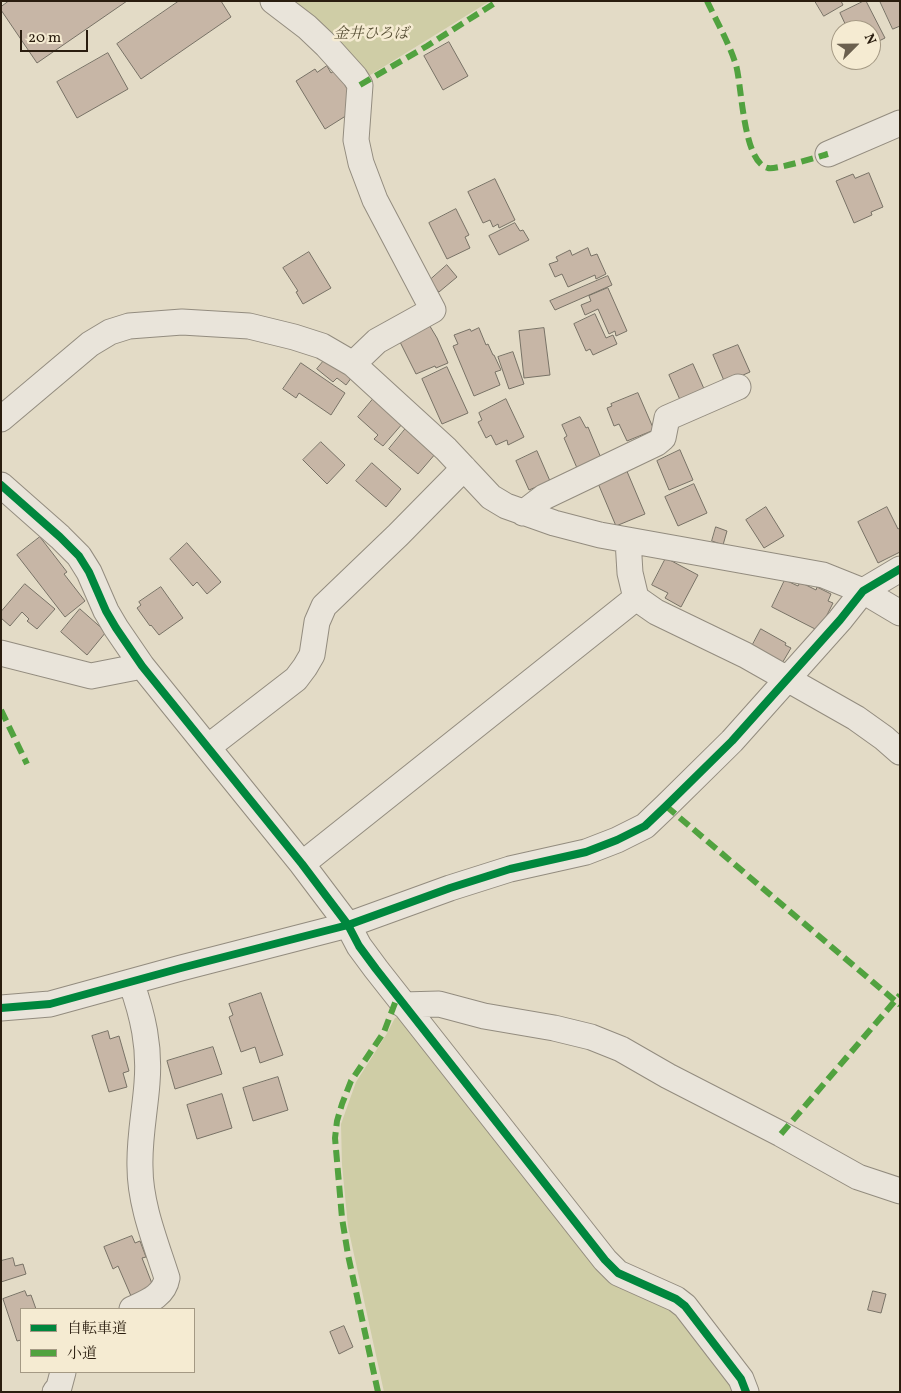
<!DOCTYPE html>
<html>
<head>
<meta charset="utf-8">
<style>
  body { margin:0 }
  #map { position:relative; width:901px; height:1393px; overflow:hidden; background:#e3dbc6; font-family:Vollkorn,"Noto Serif JP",serif }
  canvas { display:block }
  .frame { position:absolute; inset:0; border:2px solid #2a1d0f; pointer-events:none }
  .legend { position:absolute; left:20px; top:1308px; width:175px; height:65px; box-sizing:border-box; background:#f5ebd2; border:1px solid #a49984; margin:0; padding:6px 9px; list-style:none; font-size:15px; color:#2a1d0f }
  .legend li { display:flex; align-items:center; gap:10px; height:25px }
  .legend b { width:25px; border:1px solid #a49984 }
  .north { position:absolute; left:831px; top:20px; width:50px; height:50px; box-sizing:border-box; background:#f5ebd2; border:1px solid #a49984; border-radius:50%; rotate:67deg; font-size:14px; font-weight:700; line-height:20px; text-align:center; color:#2a1d0f }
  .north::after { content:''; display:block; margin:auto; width:18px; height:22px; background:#6b604f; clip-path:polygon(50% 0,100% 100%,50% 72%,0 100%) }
  .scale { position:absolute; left:20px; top:30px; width:68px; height:22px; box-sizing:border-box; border:2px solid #2a1d0f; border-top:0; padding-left:6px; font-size:15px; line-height:18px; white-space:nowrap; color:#2a1d0f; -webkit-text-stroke:4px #f5ebd2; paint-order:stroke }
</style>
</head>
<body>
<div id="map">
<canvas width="901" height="1393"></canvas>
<div class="frame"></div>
<ul class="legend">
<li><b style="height:6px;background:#00873e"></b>自転車道</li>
<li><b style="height:6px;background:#51a23f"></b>小道</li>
</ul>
<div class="north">N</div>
<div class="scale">20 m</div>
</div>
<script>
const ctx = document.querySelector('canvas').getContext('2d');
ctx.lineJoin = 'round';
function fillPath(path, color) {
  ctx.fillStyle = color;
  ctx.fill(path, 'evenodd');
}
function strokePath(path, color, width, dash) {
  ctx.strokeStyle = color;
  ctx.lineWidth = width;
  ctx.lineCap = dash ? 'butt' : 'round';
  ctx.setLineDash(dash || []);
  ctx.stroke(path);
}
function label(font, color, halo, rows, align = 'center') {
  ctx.font = font + ' Vollkorn,"Noto Serif JP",serif';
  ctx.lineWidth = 5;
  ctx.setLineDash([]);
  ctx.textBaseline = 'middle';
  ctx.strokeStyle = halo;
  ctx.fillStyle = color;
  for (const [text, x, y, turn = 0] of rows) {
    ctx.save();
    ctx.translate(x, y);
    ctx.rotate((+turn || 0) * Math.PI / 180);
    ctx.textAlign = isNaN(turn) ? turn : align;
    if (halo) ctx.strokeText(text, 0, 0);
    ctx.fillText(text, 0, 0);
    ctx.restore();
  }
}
const green = new Path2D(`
  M282,1H490L367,77Z
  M403,1015L601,1262L675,1302L740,1392H384L348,1227L342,1165L341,1124L356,1082L386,1035L395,1018Z`);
const building = new Path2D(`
  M9,1H127L37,63L1,10V7Z
  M179,1H221L231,17L141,79L117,44Z
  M815,1H841L843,5L824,16Z
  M864,1H866L885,38L871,45V30H848L840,13Z
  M880,1H900V26L893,29Z
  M449,42L468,76L443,90L424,56Z
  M108,53L128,89L77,118L57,82Z
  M327,66L331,73L337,69L351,90L352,112L325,129L296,81L315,69L317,72Z
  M869,173L883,207L871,212L872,215L854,223L836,181L853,174L855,178Z
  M495,179L515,220L499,228L498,224L493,227L490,220L483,223L468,192Z
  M456,209L469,235L465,237L470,248L447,259L429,223Z
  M515,223L520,231L523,230L529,240L499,255L489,236Z
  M588,248L591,256L597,254L606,274L596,279L595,275L568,287L562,274L555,277L549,264L558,261L556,257L570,250L572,255Z
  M309,252L331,288L303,304L296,292L298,291L283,268Z
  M447,265L457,277L439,292L429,281Z
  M608,276L612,285L555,310L550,301Z
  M608,288L627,331L616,336L615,331L609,334L598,309L585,315L581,305L591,301L589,296Z
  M595,314L606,338L613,335L617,344L593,355L590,349L586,351L574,324Z
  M428,323L437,338L448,363L436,368L435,366L416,374L397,336Z
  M479,328L486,345L488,344L493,355H494L501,370L495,372L500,385L474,396L453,346L458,344L454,335L470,329L471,331Z
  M544,328L550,375L524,378L519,331Z
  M738,345L750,372L725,383L713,355Z
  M513,352L524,384L509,389L498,357Z
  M327,357L352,377L346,385L337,378L333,382L317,369Z
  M301,363L345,393L331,415L299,393L296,398L283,389Z
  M693,364L705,391L681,402L669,375Z
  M447,367L468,413L442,424L422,379Z
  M638,393L654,430L627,441L619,424L614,426L607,408L612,406L611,404Z
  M374,398L403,423L383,446L374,439L378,435L358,417Z
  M506,399L524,437L508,445L507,440L496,445L491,435L486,438L478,422L482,420L479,413Z
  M580,417L586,428L588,427L601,458L577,468L564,438L567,436L562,425Z
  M407,427L436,453L418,474L389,449Z
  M321,442L345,465L327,484L303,460Z
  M680,450L693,480L669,490L657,461Z
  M537,451L550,481L529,490L516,461Z
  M372,463L401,489L386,507L356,481Z
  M626,469L645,514L616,526L597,481Z
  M694,484L707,513L678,526L665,497Z
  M766,507L784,536L764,548L746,520Z
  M887,507L898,529L900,528V552L878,563L858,522Z
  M716,527L727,531L723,545L712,541Z
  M40,537L67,572L64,574L85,601L65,617L17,555Z
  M187,543L221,582L207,594L197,582L193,586L170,559Z
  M666,558L698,575L681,607L665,598L668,593L652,585Z
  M785,580L798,586L800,582L816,590L817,587L831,594L828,601L833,603L819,631L772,607Z
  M25,584L55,609L37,629L27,621L29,619L22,612L10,626L1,618V612Z
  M161,587L183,618L159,635L151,625L150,626L137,608L141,605L139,602Z
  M80,609L106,632L87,655L61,632Z
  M761,629L786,643L785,645L791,648L781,665L751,648Z
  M261,993L283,1055L260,1063L255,1047L241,1052L229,1017L233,1015L229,1004Z
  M108,1031L110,1039L119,1036L129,1071L123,1073L127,1087L109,1092L92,1036Z
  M213,1047L222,1074L175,1089L167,1061Z
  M278,1077L288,1110L253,1121L243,1088Z
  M222,1094L232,1128L197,1139L187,1105Z
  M132,1236L135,1243L140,1241L146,1257L142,1258L153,1286L131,1296L118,1266L113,1269L104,1247Z
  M13,1258L15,1266L23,1264L26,1274L1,1282V1261Z
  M25,1291L27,1296L31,1295L36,1309H21V1340L17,1341L3,1299Z
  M873,1291L886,1294L881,1313L868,1310Z
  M344,1326L353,1347L339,1354L330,1332Z`);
const minor = new Path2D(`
  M273,1L307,27L327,46L355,77L360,85L356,140L361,163L375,200L433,310L377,341L353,364
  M828,154L900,123
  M1,419L90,344L110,332L129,326L182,322L249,326L294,337L322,346L353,364L446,449L491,497L506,506L554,523L600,535L823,575L863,591L900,613
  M1,485L60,537L79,556L89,572L106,611L116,628L142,666L302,864L348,925L359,946L376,969L605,1260L618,1273L676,1299L685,1306L741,1379L746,1392
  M523,513L544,497L657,443L663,438L667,418L738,387
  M628,540L630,573L636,598L656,612L745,655L856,718L884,738L900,752
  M1,653L91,676L142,666
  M208,747L296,679L305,667L312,655L317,622L324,606L398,535L464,468
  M302,864L636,598
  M131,982C143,1016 150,1046 147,1083C145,1111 139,1139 140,1167C140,1205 156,1243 167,1278C164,1296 147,1302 132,1309
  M403,1005L439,1004L484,1016L554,1028L591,1037L621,1049L668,1076L781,1134L858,1177L900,1191
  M1,1008L50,1004L181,968L348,925L450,888L510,869L586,852L617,840L645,826L666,806L732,741L840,620L863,591L900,569
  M55,1392L59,1387L63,1372`);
const quiet = new Path2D(`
  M707,1C717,22 729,43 736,65C742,86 743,163 768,168C776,170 817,157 828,154
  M360,85L427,46L498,1
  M1,710L27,764
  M666,806L900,1005
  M781,1134L900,995
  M378,1392L348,1255L342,1218L335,1138L337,1121L342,1104L351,1081L384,1032L398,995`);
const cycleway = new Path2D(`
  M1,485L60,537L79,556L89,572L106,611L116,628L142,666L302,864L348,925L359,946L376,969L605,1260L618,1273L676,1299L685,1306L741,1379L746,1392
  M1,1008L50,1004L181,968L348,925L450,888L510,869L586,852L617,840L645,826L666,806L732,741L840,620L863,591L900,569`);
const parkNames = [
  ["金井ひろば",371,35]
];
fillPath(green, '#cfcda6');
fillPath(building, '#c7b6a6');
strokePath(building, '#787266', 1);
strokePath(minor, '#938c7f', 27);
strokePath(minor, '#e9e4da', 25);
strokePath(quiet, '#51a23f', 6, [12, 6]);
strokePath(cycleway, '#00873e', 8);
label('italic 15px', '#564e34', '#f5ebd2', parkNames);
</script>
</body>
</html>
